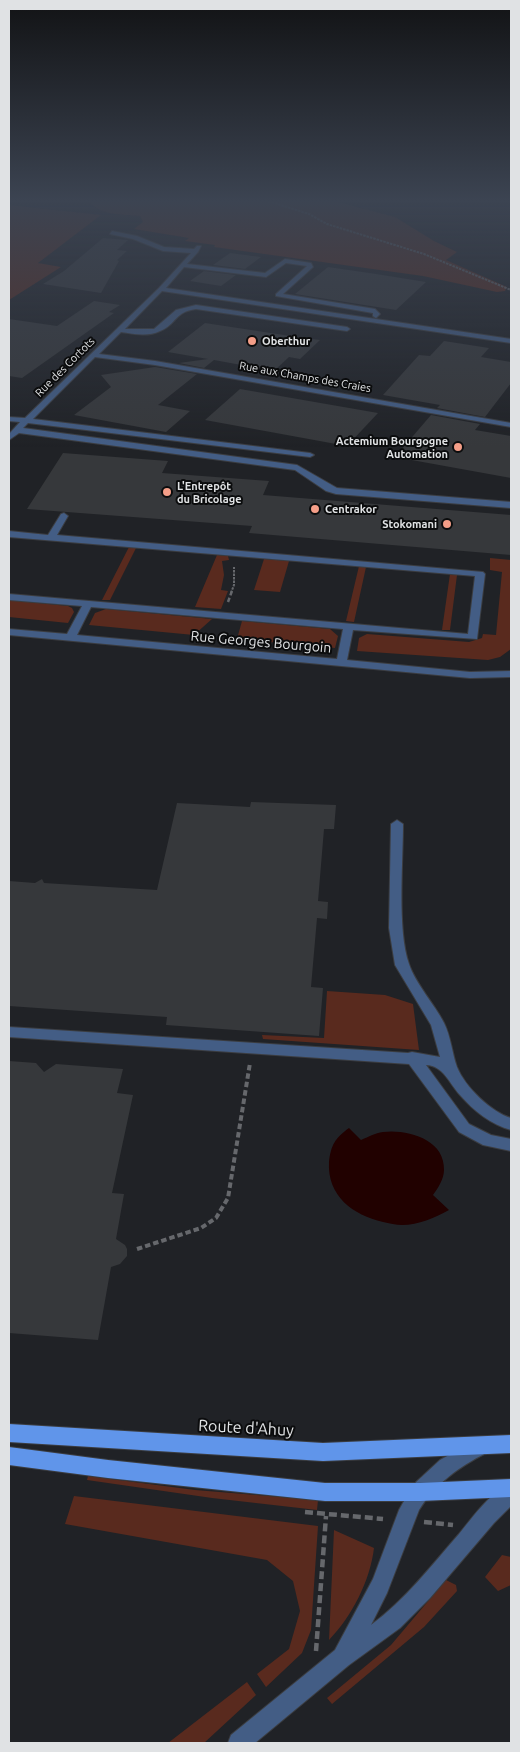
<!DOCTYPE html>
<html>
<head>
<meta charset="utf-8">
<style>
  body { margin:0 }
  #map { position:relative; width:520px; height:1752px; overflow:hidden; background:#202226; font-family:Ubuntu,sans-serif }
  canvas { display:block }
  .frame { position:absolute; inset:0; border:10px solid #e0e2e4; pointer-events:none }
</style>
</head>
<body>
<div id="map">
<canvas width="520" height="1752"></canvas>
<div class="frame"></div>
</div>
<script>
const ctx = document.querySelector('canvas').getContext('2d');
ctx.lineJoin = 'round';
function fillPath(path, color) {
  ctx.fillStyle = color;
  ctx.fill(path, 'evenodd');
}
function strokePath(path, color, width, dash) {
  ctx.strokeStyle = color;
  ctx.lineWidth = width;
  ctx.lineCap = dash ? 'butt' : 'round';
  ctx.setLineDash(dash || []);
  ctx.stroke(path);
}
function label(font, color, halo, rows, align = 'center') {
  ctx.font = font + ' Ubuntu,sans-serif';
  ctx.lineWidth = 4;
  ctx.setLineDash([]);
  ctx.textBaseline = 'middle';
  ctx.strokeStyle = halo;
  ctx.fillStyle = color;
  for (const [text, x, y, turn = 0] of rows) {
    ctx.save();
    ctx.translate(x, y);
    ctx.rotate((+turn || 0) * Math.PI / 180);
    ctx.textAlign = isNaN(turn) ? turn : align;
    if (halo) ctx.strokeText(text, 0, 0);
    ctx.fillText(text, 0, 0);
    ctx.restore();
  }
}
const green = new Path2D(`
  M89,201H334L395,217L434,241L457,252L446,260L507,287L505,291L497,292L423,276L214,247L215,245L185,241L189,238L134,229L143,222L140,216C124,214 99,216 89,201Z
  M9,205L101,215L38,263L61,267L9,300Z
  M129,547L136,548L110,600H102Z
  M217,555L228,556L229,560L222,561L224,575L221,590L228,591L221,609L195,607Z
  M490,558L511,560V649L500,657L488,660L357,651L359,638L367,634L469,642L482,638L483,634L496,635L502,572L490,570Z
  M264,559L289,561L280,592L254,590Z
  M359,566L366,567L354,622L346,621Z
  M450,574L457,575L450,630H442Z
  M9,600L68,606L72,608L74,612L68,623L9,617Z
  M106,609L212,619L194,635L89,625L95,613Z
  M242,621L330,629L338,636L335,648L237,639Z
  M327,991L385,995L413,1004L419,1050L263,1039L262,1035L324,1038Z
  M88,1476L195,1490L318,1500L317,1510L212,1498L87,1480Z
  M74,1496L318,1526L311,1630L302,1653L266,1687L257,1674L289,1649L300,1611L293,1581L267,1560L65,1524Z
  M334,1530L374,1548C370,1581 352,1616 329,1640Z
  M502,1555L511,1557V1585L498,1591L485,1577Z
  M446,1580L456,1585L457,1591L424,1627L332,1704L327,1698L391,1645Z
  M247,1682L256,1695L204,1743H168Z`);
const water = new Path2D(`
  M349,1128L361,1140C368,1137 375,1133 383,1132C407,1129 445,1139 444,1170C444,1179 438,1188 433,1195L449,1210C434,1218 419,1225 402,1225C396,1225 389,1223 383,1222C353,1215 327,1196 329,1162C331,1145 335,1138 349,1128Z`);
const building = new Path2D(`
  M103,238L128,240L117,250L127,251L117,260L119,261L101,293L43,284L64,271Z
  M230,253L261,257L245,269L213,265Z
  M328,267L376,274L426,282L396,310L295,294Z
  M204,271L236,275L221,286L190,281Z
  M94,301L120,305L109,312L114,313L22,378L9,376V319L57,326Z
  M205,323L297,337L320,340L300,359L289,357L274,371L214,360L204,368L179,363L208,359L168,352Z
  M444,341L489,348L481,357L511,362V383L485,417L437,408L440,405L383,395L419,355L430,356Z
  M155,367L197,374L158,405L190,411L166,432L74,415L111,387L101,375Z
  M240,389L378,413L347,446L205,420Z
  M431,415L480,424L475,430L511,436V478L395,457Z
  M63,453L168,461L162,473L269,481L263,495L511,515V555L249,533L252,526L27,509Z
  M251,802L336,805L334,829H324L318,901L328,902L327,919L317,918L311,987L323,988L319,1036L166,1025L167,1017L9,1006V881L35,883L42,879L44,883L157,890L177,803L250,807Z
  M9,1061L36,1063L44,1072L56,1064L123,1069L117,1093L133,1095L112,1193L124,1194L116,1239L125,1245L127,1249V1256L120,1264L111,1267L98,1340L9,1333Z`);
const pathFar3 = new Path2D(`
  M268,201L309,214L327,224L424,254L511,290
  M231,593L234,585V567`);
const pathFar2 = new Path2D(`
  M228,602L232,591`);
const pathFar1 = new Path2D(`
  M137,1249L201,1228L216,1218L228,1198L250,1063`);
const path = new Path2D(`
  M305,1512L383,1519
  M424,1522L453,1525
  M316,1651L326,1516`);
const minor = new Path2D(`
  M112,231L137,236L164,247L194,249L197,246H201L198,252L187,264L265,273L285,259L311,263L313,267L283,294L375,309L380,314L376,318L373,316V313L276,296V294L307,266L286,263L266,277L184,267L166,288L511,339V343L162,291L125,329H154L176,310L196,305L347,327L350,329L347,331L196,309C174,312 177,324 160,331C148,337 134,334 121,332L99,354L155,361L511,423V427L155,365L95,357L33,419L310,453L314,455L310,457L28,423L23,428L297,465L337,488L511,502V508L336,494L326,491L295,470L19,433L9,440V434L20,422L9,421V417L25,418L159,288L191,253L163,251L133,239L110,234Z
  M64,513L68,516L57,535L483,572L485,574L477,639L353,630L347,660L470,672L511,671V677L470,678L9,635V629L67,634L82,606L9,600V594L468,634L475,576L9,537V531L48,535L61,514ZM91,607L343,629L337,659L77,635Z
  M397,820L403,824C403,862 397,930 409,964C415,983 435,1005 444,1023C451,1037 452,1053 457,1067C465,1087 491,1112 511,1118V1130C490,1124 474,1111 460,1095C449,1083 444,1066 426,1065L469,1124L491,1135L511,1139V1151L483,1145L459,1132L409,1064L9,1037V1027L408,1053L412,1052L440,1057L431,1025L395,965L389,928L391,824Z
  M480,1438L486,1441L489,1447L486,1453C459,1467 436,1483 419,1510L387,1593L371,1625C405,1600 431,1566 459,1534C473,1517 490,1492 511,1484V1506L494,1523L430,1598L400,1628L349,1665L255,1743H228L231,1735L335,1650L373,1579L399,1510L413,1485L440,1460Z`);
const major = new Path2D(`
  M9,1424L323,1443L511,1435V1453L323,1461L9,1442Z
  M9,1447L108,1460L325,1483H420L511,1479V1497L420,1501H325L108,1478L9,1465Z`);
const markers = [
  [252,341,5,"#f49e88"],
  [458,447,5,"#f49e88"],
  [167,492,5,"#f49e88"],
  [315,509,5,"#f49e88"],
  [447,524,5,"#f49e88"]
];
const farPoinames = [
  ["Oberthur",262,341],
  ["Actemium Bourgogne",448,441,"right"],
  ["Automation",448,454,"right"],
  ["L'Entrepôt",177,486],
  ["du Bricolage",177,499],
  ["Centrakor",325,509],
  ["Stokomani",437,524,"right"]
];
const farStreetnames = [
  ["Rue des Cortots",65,367,-45],
  ["Rue aux Champs des Craies",305,377,10]
];
const streetNames = [
  ["Rue Georges Bourgoin",261,642,5]
];
const nearStreetnames = [
  ["Route d'Ahuy",246,1428,3]
];
fillPath(green, '#592a1e');
fillPath(water, '#210100');
fillPath(building, '#36383b');
strokePath(minor, '#3b3d41', 2);
strokePath(major, '#3b3d41', 2);
strokePath(pathFar3, '#66686c', 2, [2.5, 1]);
strokePath(pathFar2, '#66686c', 2.5, [4.5, 2.5]);
strokePath(pathFar1, '#66686c', 4, [5.5, 3]);
strokePath(path, '#66686c', 4.5, [8, 4]);
fillPath(minor, '#435d85');
fillPath(major, '#6095ea');
const sky = ctx.createLinearGradient(0, 0, 0, 447);
sky.addColorStop(0, '#121315');
sky.addColorStop(0.45, '#3c4452');
sky.addColorStop(1, '#3c445200');
ctx.fillStyle = sky;
ctx.fillRect(0, 0, 520, 447);
for (const [x, y, r, color] of markers) {
  const dot = new Path2D();
  dot.arc(x, y, r, 0, 2 * Math.PI);
  ctx.fillStyle = color;
  ctx.fill(dot);
  strokePath(dot, '#0b0c0d', 2);
}
label('bold 11px', '#e0e2e4', '#0b0c0d', farPoinames, 'left');
label('11px', '#e0e2e4', '#0b0c0d', farStreetnames);
label('14px', '#e0e2e4', '#0b0c0d', streetNames);
label('16px', '#e0e2e4', '#0b0c0d', nearStreetnames);
</script>
</body>
</html>
